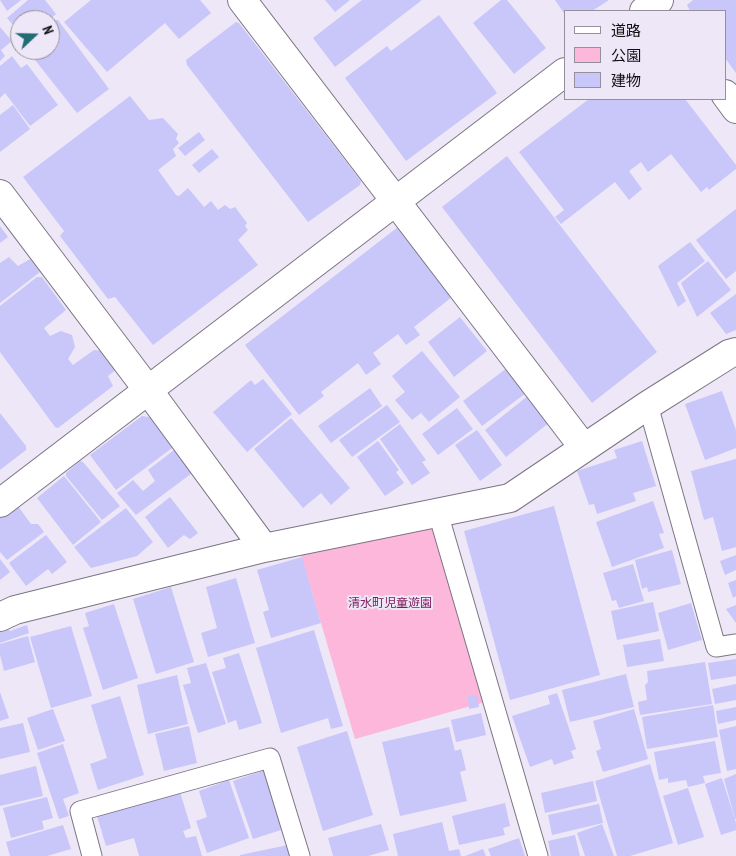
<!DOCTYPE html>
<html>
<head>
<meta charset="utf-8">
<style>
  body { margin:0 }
  #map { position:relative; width:736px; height:856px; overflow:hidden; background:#eee7f7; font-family:"PT Sans Narrow","Noto Sans JP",sans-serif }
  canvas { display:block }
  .legend { position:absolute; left:564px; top:10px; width:162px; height:90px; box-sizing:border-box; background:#eee7f7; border:1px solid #95909c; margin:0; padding:6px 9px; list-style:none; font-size:15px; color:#100e13 }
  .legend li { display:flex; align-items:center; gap:10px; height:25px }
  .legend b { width:25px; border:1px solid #95909c }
  .north { position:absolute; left:10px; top:10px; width:50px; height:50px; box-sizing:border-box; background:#eee7f7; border:1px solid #95909c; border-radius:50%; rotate:69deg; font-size:14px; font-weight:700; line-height:20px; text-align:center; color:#100e13 }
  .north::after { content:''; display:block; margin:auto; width:18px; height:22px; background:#226c76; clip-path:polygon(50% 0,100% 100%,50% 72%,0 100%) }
</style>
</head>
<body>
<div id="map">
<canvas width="736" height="856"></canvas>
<ul class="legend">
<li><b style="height:6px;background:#fff"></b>道路</li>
<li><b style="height:14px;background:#fcb7da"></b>公園</li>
<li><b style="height:14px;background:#c9c6f9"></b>建物</li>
</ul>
<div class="north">N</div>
</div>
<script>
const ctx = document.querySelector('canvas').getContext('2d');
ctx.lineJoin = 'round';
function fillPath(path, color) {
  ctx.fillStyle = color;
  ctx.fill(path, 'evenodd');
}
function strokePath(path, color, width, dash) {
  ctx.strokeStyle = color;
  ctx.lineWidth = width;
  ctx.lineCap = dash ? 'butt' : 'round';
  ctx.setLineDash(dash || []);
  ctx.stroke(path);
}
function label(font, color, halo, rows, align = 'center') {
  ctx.font = font + ' "PT Sans Narrow","Noto Sans JP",sans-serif';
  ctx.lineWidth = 4;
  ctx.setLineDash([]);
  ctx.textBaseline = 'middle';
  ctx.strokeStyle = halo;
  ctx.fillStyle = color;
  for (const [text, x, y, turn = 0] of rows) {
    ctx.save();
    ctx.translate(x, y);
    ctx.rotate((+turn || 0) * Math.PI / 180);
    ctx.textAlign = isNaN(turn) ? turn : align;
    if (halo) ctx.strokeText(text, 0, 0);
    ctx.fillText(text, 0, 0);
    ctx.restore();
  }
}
const green = new Path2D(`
  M438,513L492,700L355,739L297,541Z`);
const building = new Path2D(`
  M0,0H21L7,11Z
  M28,0H45L56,14L49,20H20V33L7,18Z
  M91,0H200L211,13L179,39L165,23L107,72L64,22Z
  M325,0H350L335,12Z
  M362,0H422L335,67L313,38Z
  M501,0H507L546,48L514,74L473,23Z
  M555,0H609L592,11H565V15Z
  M693,0H736V73L725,58V11H690L687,5Z
  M439,15L497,93L406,161L345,78L387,46L391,51Z
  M54,20H58L109,89L77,113L27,50H50V23Z
  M236,22L239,23L361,181L360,185L308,222L187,65L186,60Z
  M0,27L12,41L1,50L5,56L0,61Z
  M12,56L21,68L27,64L58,105L30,126L5,93L0,98V66Z
  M130,96L149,120L163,118L178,134L176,139L179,143L173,149L176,156L158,170L176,195L179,196L188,188L204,207L211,201L218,210L225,205L230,209L235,207L247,223L245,226L248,230L238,240L258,265L153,345L115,297L108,299L60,236L64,231L23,177Z
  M589,99H685L736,165V169L709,190L707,187L701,192L671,154L648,172L641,162L629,171L642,189L629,200L615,182L561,224L555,217L564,210L519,152Z
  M13,105L30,129L0,152V115Z
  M199,132L205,140L185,156L178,148Z
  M212,149L219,157L199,173L192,165Z
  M507,156L657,352L592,403L442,207Z
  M736,209V271L726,279L696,240Z
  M0,226L8,237L0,243Z
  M398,227L452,297L414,327L420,335L406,345L398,334L373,353L381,364L366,375L358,363L321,392L324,396L299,415L245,345Z
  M690,242L705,261L677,283L686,301L678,307L658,266Z
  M9,257L18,266L30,259L40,272L0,303V263Z
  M708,261L731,290L697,317L681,283Z
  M37,277H42L66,310L44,328L50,336L61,331L72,335L75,347L68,359L73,365L94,350L103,351L117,369L108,376L113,386L58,428L55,427L0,352V306Z
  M736,294V330L726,334L710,313Z
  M460,317L487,351L454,377L428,342Z
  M422,351L460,397L429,422L421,413L412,420L395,400L405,392L392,376Z
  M507,368L526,393L482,426L463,401Z
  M263,379L292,414L247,452L213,412L251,380L255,385Z
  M370,388L382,406L331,443L318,426Z
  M722,391L736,430V448L705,460L685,404Z
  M529,395L550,422L506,457L485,430Z
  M387,405L400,422L352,457L339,440Z
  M457,408L473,429L438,455L422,434Z
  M0,413L26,446V450L0,470Z
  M142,416L156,418L176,445L116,490L90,455Z
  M291,418L350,488L331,505L321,493L303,508L254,449Z
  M400,424L426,460L422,462L430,473L412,485L380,439Z
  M477,430L502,465L480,481L455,445Z
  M378,441L399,470L396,472L404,483L385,496L357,457Z
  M642,441L656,486L633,493L636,501L597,514L594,504L589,505L577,471L617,458L614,450Z
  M174,450L192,473L136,515L117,493L133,480L143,491L155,481L148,470Z
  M736,459V547L722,551L713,517L704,520L691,471Z
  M80,461L83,462L120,506L102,520L66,476V473Z
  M64,476L101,522L73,545L37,498Z
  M170,497L198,533L190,539L184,535L168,548L145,517Z
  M653,501L664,533L659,534L664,548L612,567L596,522Z
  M17,505L31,524H38L44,532L7,560L0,552V518Z
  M554,506L600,675L510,700L464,531Z
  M126,508L153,542L137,556L91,568L74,547Z
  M46,535L67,562L52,574L48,569L26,586L9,563Z
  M672,550L681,584L648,592L647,587L642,589L635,560Z
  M736,555V570L725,575L720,561Z
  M302,557L321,623L271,638L263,612L269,610L257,570Z
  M0,559L10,572L0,580Z
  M633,564L644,601L619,608L616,600L612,601L603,573Z
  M236,578L255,643L208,657L201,633L217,628L206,587Z
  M736,580V596L733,598L728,583Z
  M171,587L194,662L156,674L133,599Z
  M653,602L659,631L617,640L611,611Z
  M691,603L702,640L668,650L658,613Z
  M114,604L138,678L103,690L83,628L89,626L85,613Z
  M736,605V623L726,609Z
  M27,625L29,633L0,643V631L8,628L10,631Z
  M71,626L92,696L51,708L30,637Z
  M314,630L343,726L331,729L328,718L281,733L256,648Z
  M28,636L35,662L4,671L0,655V644Z
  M660,639L664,661L627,667L623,645Z
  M239,653L262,723L239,730L236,720L228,723L212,672L226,668L223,658Z
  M736,659V676L711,680L708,663Z
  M705,662L712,704L640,715L638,702L647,700L645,685L648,682L647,671Z
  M206,663L226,724L198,733L183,685L191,683L187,668Z
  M626,674L634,707L570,722L562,690Z
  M177,675L188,724L148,734L137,685Z
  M736,684V700L715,704L712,689Z
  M0,692L9,718L0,721Z
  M557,693L576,749L571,751L574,758L554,765L552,759L530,767L512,716L550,704L548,696Z
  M477,695L479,707L469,709L468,696Z
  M120,696L144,775L98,790L90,764L107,758L91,705Z
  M713,705L718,737L647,749L642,717Z
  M736,707V720L718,724L716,711Z
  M53,709L65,741L38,750L27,718Z
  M634,709L648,759L603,772L596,751L601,749L593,721Z
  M481,713L486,735L456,742L451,720Z
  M23,723L30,752L0,759V728Z
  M189,726L197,763L164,771L155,734Z
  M736,726V769L727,771L719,730Z
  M449,727L455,751L461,749L466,770L460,772L467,801L400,816L382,742Z
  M347,731L373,815L323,831L297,747Z
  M715,741L721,773L703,776L705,783L688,787L686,780L668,783V778L659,780L654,752Z
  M63,744L79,793L63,799L69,816L59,819L37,753Z
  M650,764L673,843L630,856H617L595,781Z
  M36,766L43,796L0,806V775Z
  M265,770L284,829L253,839L233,781Z
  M736,774V819H735L724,779Z
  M722,778L736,823V830L721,835L705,784Z
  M229,780L249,838L207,853L196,821L207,817L199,791Z
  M593,781L597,801L545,813L541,793Z
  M688,788L704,837L678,845L663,796Z
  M180,792L191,828L183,831L186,838L196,836L202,856H139L134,838L106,846L97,816Z
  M47,797L53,818L42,821L44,829L11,838L3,808Z
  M505,803L510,826L503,828L505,835L459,845L452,816Z
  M599,804L603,823L552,835L548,815Z
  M442,822L449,851L459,849L461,856H398L393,834Z
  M381,824L389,850L368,856H333L328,838Z
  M602,824L614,856H585L577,833Z
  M63,825L71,849L47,856H10L6,842Z
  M575,835L580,856H551L548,841Z
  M519,838L525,856H491L488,849Z
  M288,845L290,856H240V855Z
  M483,849L486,856H465Z`);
const service = new Path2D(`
  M648,405L716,647L736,644
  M438,513L538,856
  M92,856L80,811L270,758L300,856`);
const minor = new Path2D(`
  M242,0L584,448
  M644,11L659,0
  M725,94L736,109
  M0,194L148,390L264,548
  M0,503L565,72
  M0,617L15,610L264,548L510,498L648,405L729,354L736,352`);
const parkNames = [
  ["清水町児童遊園",390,604]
];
fillPath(green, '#fcb7da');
fillPath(building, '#c9c6f9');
strokePath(service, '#7c7583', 21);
strokePath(minor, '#7c7583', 30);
strokePath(service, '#fff', 19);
strokePath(minor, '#fff', 28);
label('12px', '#801d5c', '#eee7f7', parkNames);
</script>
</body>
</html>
